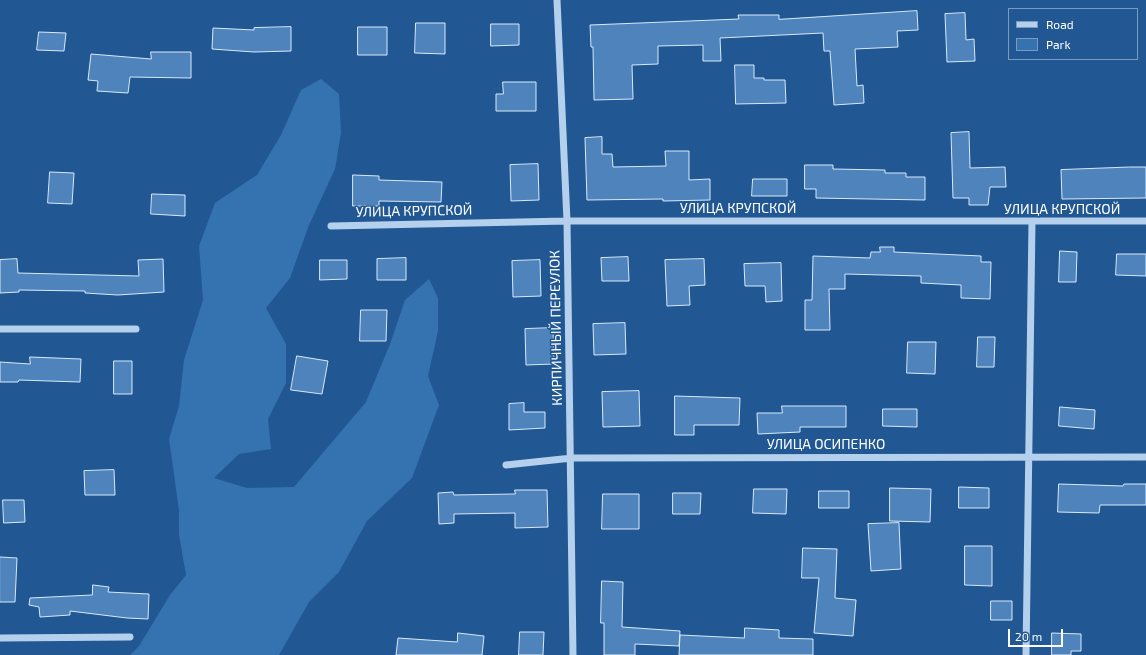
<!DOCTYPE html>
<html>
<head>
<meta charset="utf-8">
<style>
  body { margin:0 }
  #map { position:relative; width:1146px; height:655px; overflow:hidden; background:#215893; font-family:"Exo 2",sans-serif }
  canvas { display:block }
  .legend { position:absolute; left:1008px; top:8px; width:130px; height:52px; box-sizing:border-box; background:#215893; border:1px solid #7a9bbe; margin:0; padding:5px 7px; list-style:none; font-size:12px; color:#fff }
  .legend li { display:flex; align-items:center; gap:8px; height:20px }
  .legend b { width:20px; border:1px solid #7a9bbe }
  .scale { position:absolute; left:1008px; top:629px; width:55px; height:18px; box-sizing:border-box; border:2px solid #fff; border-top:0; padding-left:5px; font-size:12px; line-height:14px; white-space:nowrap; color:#fff; -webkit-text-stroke:3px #215893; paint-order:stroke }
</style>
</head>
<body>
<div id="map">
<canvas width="1146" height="655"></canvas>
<ul class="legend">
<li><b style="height:5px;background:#b4d0ed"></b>Road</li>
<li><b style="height:11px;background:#3572b0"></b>Park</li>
</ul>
<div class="scale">20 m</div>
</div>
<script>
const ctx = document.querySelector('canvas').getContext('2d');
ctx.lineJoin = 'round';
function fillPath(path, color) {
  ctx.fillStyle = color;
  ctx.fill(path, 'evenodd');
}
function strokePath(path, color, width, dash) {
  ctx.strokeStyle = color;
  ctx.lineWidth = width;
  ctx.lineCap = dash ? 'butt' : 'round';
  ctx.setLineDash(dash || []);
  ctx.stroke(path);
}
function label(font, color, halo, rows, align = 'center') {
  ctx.font = font + ' "Exo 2",sans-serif';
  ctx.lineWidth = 3;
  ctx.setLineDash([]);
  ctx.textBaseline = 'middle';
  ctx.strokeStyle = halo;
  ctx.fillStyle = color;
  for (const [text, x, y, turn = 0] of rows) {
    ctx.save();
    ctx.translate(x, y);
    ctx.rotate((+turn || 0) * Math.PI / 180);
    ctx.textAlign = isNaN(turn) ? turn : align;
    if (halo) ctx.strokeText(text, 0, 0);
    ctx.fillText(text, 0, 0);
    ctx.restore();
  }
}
const green = new Path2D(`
  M321,79L339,94L341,133L335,169L309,225L290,278L266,308L286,344V383L268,419L271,449L239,454L214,478L247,488L294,487L366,402L390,344L405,300L429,279L438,298V331L428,376L439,405L412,478L367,521L339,572L309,602L279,655H130L139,646L170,595L186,575L179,535V510L169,439L179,406L184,360L203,300L199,246L215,203L257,175L281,135L301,90Z`);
const building = new Path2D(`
  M917,11L918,30L897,31L898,47L855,49L857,86L863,85L864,103L834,105L830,51H824L823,33L720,38L721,61H703V45L658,46V64L632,65L633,99L594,100L593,47H591L590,25L739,19L738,15H779V19Z
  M965,13L966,40L974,39L975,61L947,62L945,14Z
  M416,23H445V54L415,53Z
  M491,24H519V45L491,46Z
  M291,27V51L254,52L212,49L213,28L254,30V28Z
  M358,27H387V55H358Z
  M39,32L66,33L64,51L37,50Z
  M151,52H191V78L130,77L128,93L97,91L98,81L88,80L91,54L151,59Z
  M735,65H754V78H764V80H785L786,103L736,104Z
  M503,82H536V111H496V94H503Z
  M969,132L970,168L1005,167L1006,187H990L988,205H969V198H953L951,133Z
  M602,137V154H612L613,167L666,166L665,151H689V180L710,179V200L663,201V199L587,200L585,138Z
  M538,164L539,200L511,201L510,165Z
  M805,165H833V169L885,170V173H906V177H925V200L816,198V189H805Z
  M1130,167H1146V198L1062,199L1061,170Z
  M50,172L74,173L72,204L48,203Z
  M353,175L379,176V180L442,182L441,202L379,201V206H353Z
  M753,179H787V196H752Z
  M152,194L185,195V216L151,214Z
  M880,247H894V252L981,256V262H991L990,299L961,298V285L921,283V276L845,274V289H829L830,330H805V300H812L813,256L870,258L871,252H880Z
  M1060,251L1077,252L1076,282H1059Z
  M1117,254H1146V276L1116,275Z
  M628,257L629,281H602L601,258Z
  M406,258V280H377V259Z
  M17,259L18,273L139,276L138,260L163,259L164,292L118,295L85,293V291L19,290V292L0,293V260Z
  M704,259L705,285L689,286L690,305L667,306L665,260Z
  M320,260H347V279L320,280Z
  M540,260L541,296L513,297L512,261Z
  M781,263L782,301L766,302L765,286H745L744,264Z
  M361,310H387L386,341H360Z
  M625,323L626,354L594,355L593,324Z
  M553,328L554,364L526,365L525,329Z
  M978,337H995L994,367H977Z
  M908,342H936L935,374L907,373Z
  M297,356L328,361L322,394L291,390Z
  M30,357L81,359L80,382L19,380L18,382H0V362L30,364Z
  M114,361H132V394H114Z
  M639,391L640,426L603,427L602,392Z
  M675,396L740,398L739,425H694V435H675Z
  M524,403V412H545V428L509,430V404Z
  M782,406H846V427H800V432L758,434L757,413H782Z
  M1060,407L1095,410L1094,429L1059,426Z
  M883,409H917V427L883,426Z
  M114,470L115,495H85L84,471Z
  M1059,484L1123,486L1124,484H1146V505H1100L1099,513L1058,512Z
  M959,487L989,488V508H959Z
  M890,488L931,489L930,522L890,521Z
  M754,489H787L786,514L753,513Z
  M515,490H547L548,527L515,528V513L454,514V523L439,524L438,493L453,492L454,495L515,494Z
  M819,491H849V508H819Z
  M673,493H701L700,514H673Z
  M603,494H639V529H602Z
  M3,500H24L25,522L4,523Z
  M899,523L901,569L871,571L868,524Z
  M965,546H992V586L965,585Z
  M803,548L837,549L835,598L856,600L853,636L814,633L819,578H802Z
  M0,557L17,558L15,602H0Z
  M602,581L623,582L622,627L680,631L679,646L635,644V655H604V623H601Z
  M93,585L109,587L108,592L149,594L148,619L127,618L70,611V615L40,617L39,607L29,605L30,598L92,595Z
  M991,601H1012V620H991Z
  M745,628L779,630V638L813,639V655H679L680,635L744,638Z
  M520,632H544L543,655H519Z
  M458,633L484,636L482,655H396L398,638L457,642Z
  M1052,633L1081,634V651H1071V655H1052Z`);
const minor = new Path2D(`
  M557,0L567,221L573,655
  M331,226L567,221H1146
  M0,329H136
  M506,465L572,458L1146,457
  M0,638L130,637
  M1026,655L1032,222`);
const streetNames = [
  ["УЛИЦА КРУПСКОЙ",738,208],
  ["УЛИЦА КРУПСКОЙ",1062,209],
  ["УЛИЦА КРУПСКОЙ",414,211,-1],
  ["КИРПИЧНЫЙ ПЕРЕУЛОК",556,328,-91],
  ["УЛИЦА ОСИПЕНКО",826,444]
];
fillPath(green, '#3572b0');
fillPath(building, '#4e83bb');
strokePath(building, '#d9e9fa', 1);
strokePath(minor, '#b4d0ed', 7);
label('14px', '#fff', '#215893', streetNames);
</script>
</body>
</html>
